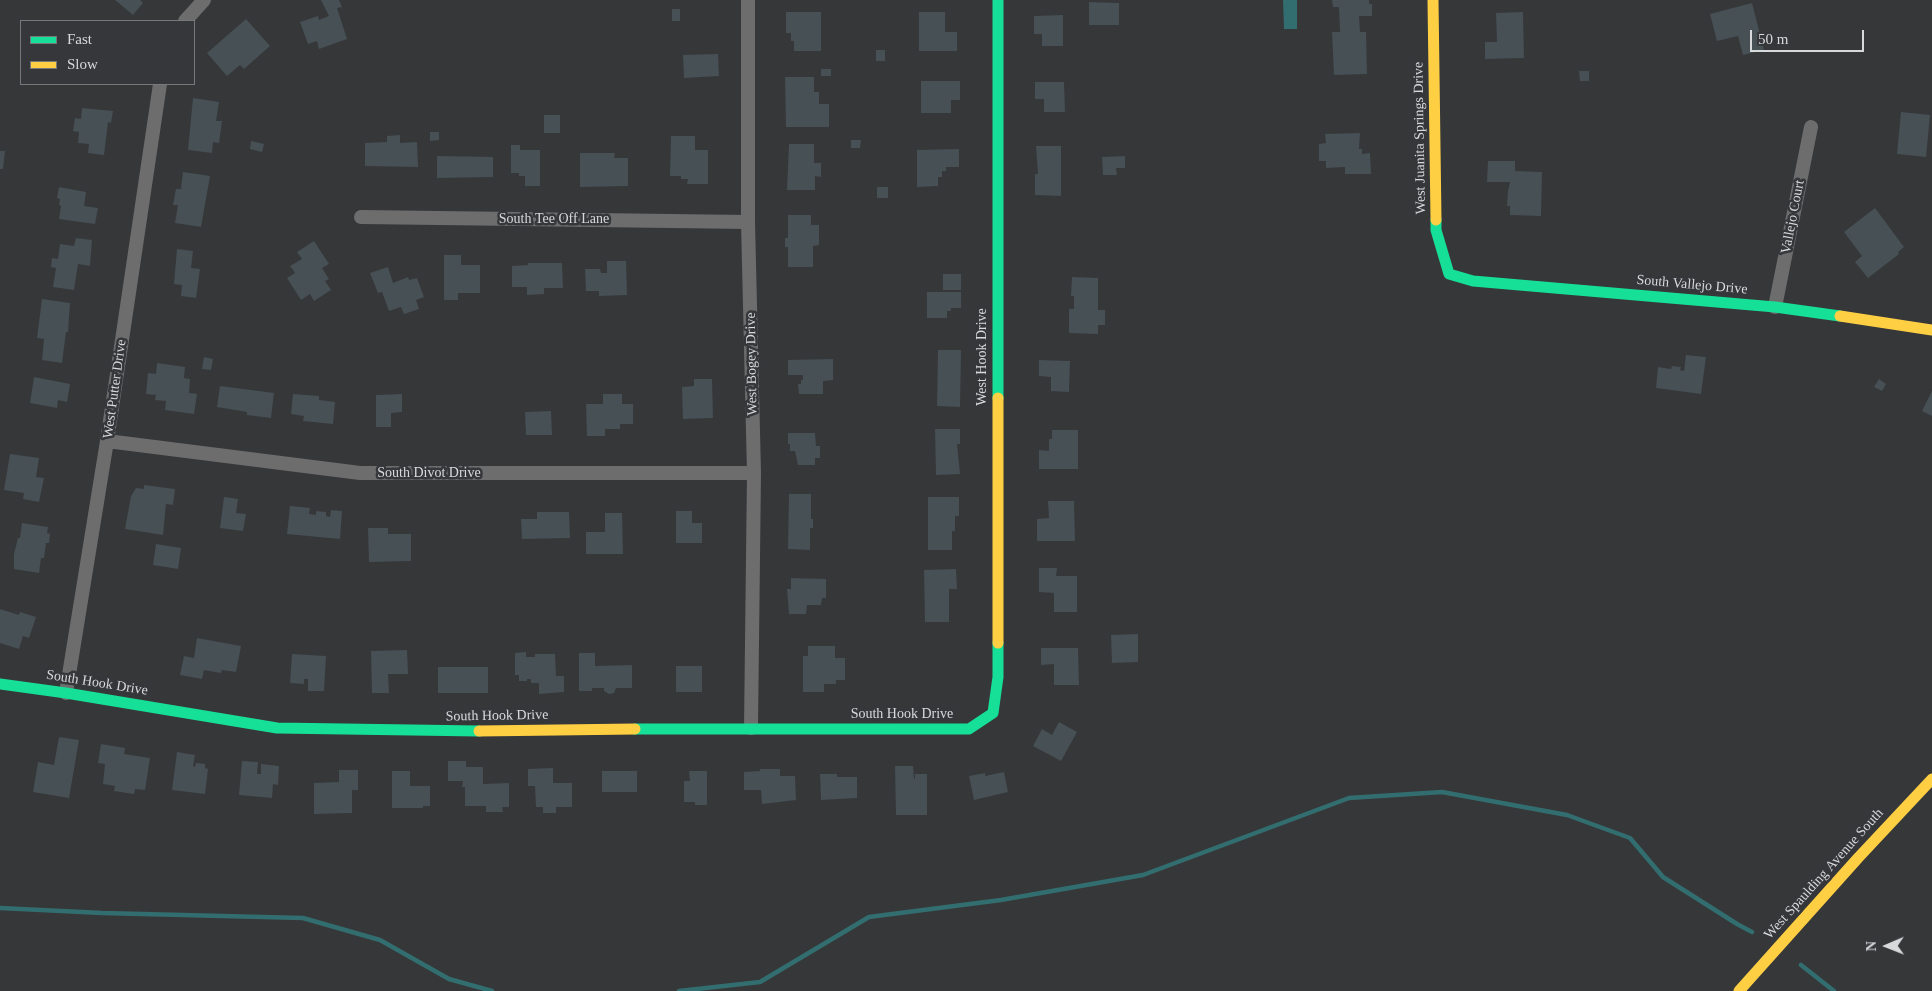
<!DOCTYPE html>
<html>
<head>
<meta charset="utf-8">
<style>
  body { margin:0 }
  #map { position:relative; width:1932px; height:991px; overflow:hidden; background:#363739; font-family:Georgia,serif }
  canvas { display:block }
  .legend { position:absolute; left:20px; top:20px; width:175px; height:65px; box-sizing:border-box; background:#35373a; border:1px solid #76787a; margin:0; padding:6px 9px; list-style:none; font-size:15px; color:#d7d9db }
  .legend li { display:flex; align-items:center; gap:10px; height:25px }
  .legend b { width:25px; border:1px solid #76787a }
  .north { position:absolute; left:1862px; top:921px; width:50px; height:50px; -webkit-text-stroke:4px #35373a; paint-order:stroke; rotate:269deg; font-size:14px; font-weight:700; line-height:20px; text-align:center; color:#d7d9db }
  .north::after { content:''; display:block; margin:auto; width:18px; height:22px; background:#d7d9db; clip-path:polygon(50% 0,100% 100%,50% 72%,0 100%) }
  .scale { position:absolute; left:1750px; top:30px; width:114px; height:22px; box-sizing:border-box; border:2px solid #d7d9db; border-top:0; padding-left:6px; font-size:15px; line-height:18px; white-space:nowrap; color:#d7d9db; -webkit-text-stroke:4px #35373a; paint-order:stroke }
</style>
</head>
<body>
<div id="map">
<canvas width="1932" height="991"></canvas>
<ul class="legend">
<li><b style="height:6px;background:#16e098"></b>Fast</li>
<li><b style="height:6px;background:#ffcf43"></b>Slow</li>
</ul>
<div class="north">N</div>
<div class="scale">50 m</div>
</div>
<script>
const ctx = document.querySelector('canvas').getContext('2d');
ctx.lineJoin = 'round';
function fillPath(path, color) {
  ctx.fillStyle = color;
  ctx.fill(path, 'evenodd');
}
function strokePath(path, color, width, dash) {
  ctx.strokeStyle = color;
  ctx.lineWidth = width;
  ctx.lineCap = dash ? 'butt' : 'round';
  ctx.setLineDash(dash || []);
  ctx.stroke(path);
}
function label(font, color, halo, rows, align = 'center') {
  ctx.font = font + ' Georgia,serif';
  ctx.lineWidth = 5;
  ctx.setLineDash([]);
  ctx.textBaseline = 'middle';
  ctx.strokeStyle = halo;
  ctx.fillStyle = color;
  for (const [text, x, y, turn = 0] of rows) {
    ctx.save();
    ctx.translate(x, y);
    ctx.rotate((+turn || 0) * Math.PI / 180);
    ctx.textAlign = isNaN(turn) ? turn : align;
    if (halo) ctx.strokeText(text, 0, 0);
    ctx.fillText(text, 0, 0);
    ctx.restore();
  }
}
const water = new Path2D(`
  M1283,0H1297V29H1284Z`);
const stream = new Path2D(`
  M0,908L102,913L303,918L380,940L449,979L492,991
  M1801,965L1834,991
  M679,991L760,982L869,917L1001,900L1143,875L1349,798L1442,792L1567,815L1630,838L1663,877L1737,924L1752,932`);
const building = new Path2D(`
  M115,0H140L143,3L133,15Z
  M321,0H339L342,7L337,8L347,39L319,49L317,41L308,44L300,22L318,16L319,20L329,16Z
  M1332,0H1369V4H1372V16H1359L1360,32H1366L1367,74L1334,75L1332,32H1340L1339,7H1333Z
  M1089,2L1119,3V25H1089Z
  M1752,3L1764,50L1743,55L1738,36L1717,41L1710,14Z
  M672,9H680V21H672Z
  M786,12H821V51H794V41H791V33H786Z
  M919,12H945V32H957V51H919Z
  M1523,12L1524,58L1485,59V42H1497L1496,13Z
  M1063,15V46H1042V34H1034V16Z
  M246,19L270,46L244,69L240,65L227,76L207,53Z
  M876,50H885V61H876Z
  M718,54L719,76L684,78L683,55Z
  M821,69H831V76H821Z
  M1579,71H1589V81H1580Z
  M785,77H814V92H819V104H829V127H786Z
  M921,81H960V100H951V113H921Z
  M1035,82H1064L1065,112H1044V99H1035Z
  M193,98L219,102L216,121H222L219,143L213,142L212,153L188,150Z
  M82,108L113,111L111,123L108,122L104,155L88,153L89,144L78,143L79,132L73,131L75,118L81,119Z
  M1901,112L1930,115L1926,157L1897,154Z
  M544,115H560V133H544Z
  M430,132H439V140L430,141Z
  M1360,133L1359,149H1362V154L1370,153L1371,174H1345V167L1326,168V161H1319V144L1326,143L1325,134Z
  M400,135V143L417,142L418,167L365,166V143L387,142V136Z
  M671,136H695V150H708V184H687L688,179H681V176H670Z
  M851,140H861L860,148H851Z
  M251,141L264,144L262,152L250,149Z
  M789,144H814V163H821V177L815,176V190H787Z
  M511,145H520V150H540V186H525V176H519V173H511Z
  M1036,146H1061V196L1035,195V174H1038Z
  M959,149V167H946V171H942V177H938V186L917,187V150Z
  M0,151H5L3,169H0Z
  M580,153H615L614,158H628V186L580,187Z
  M437,156L493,157V177L437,178Z
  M1125,156V168H1116L1117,175H1103L1102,157Z
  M1488,161H1515V171L1542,172L1541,216L1510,215V206H1507L1508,191L1510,182H1487Z
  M183,172L210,176L201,227L175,223L178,205H173L176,189H181Z
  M59,187L86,192L84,206L98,208L95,224L59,219L61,206L59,205L60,199L57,198Z
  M877,187H888V198H877Z
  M1875,208L1904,247L1898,252L1899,254L1868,278L1855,262L1862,256L1844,232Z
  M788,215H811V225H819V245L813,246V267H788V247H785V238H788Z
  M76,238L92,240L90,266L78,264L74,290L53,287L56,268L51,267L52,258L58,259L60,244L74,246Z
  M314,241L329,264L322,268L329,279L325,281L331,290L314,301L310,294L301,300L287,278L295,273L290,266L302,259L297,252Z
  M177,249L193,251L191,268L200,269L196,298L181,296L182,285L174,284Z
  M444,255H461V265H480V293H458V300H444Z
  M607,261H626L627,295L599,296V291H586L585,269H600L601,273H607Z
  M528,263H562L563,288H544V294L527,295V287H512V266L528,265Z
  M388,267L393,283L408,277L409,280L417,278L424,297L416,300L419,309L404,314L401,307L389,311L382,292L378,293L370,273Z
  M943,274H961V290H943Z
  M1072,277L1098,278V310H1105V325H1098V334L1069,333V309H1074V296H1071Z
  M927,292H961V308H951V311H947V318H927Z
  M42,299L70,303L68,332H66L62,363L42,360L44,339L37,338Z
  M938,350H961L960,407L937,406Z
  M1686,355L1706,357L1701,394L1656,388L1658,367L1671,369L1672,366L1681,367L1680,370L1684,371Z
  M204,357L213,359L211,370L202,369Z
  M833,359V380L823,381V394H799L798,384H801V380H803V375H788V360Z
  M1039,360L1070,361L1069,392L1051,391V377L1039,376Z
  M157,363L185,367L184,378L190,379L189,393L197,394L194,414L165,410L166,401L155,400L156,395L146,394L148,373L156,374Z
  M34,377L70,384L67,402L58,400L57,408L30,403Z
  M694,379H712L713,418L683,419L682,387L694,386Z
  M1879,379L1886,384L1882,391L1874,387Z
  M220,386L274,393L271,418L247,415V412L217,407Z
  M1932,391V416L1922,411Z
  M293,394L319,396V400L335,402L333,424L303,421L304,416L291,414Z
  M402,394V412L391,413V427H376V395Z
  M603,394H622V404H633V424H620V429H605V436H587L586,404H603Z
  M551,411L552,435H526L525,412Z
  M935,429H960V444H957L960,474L936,475Z
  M1052,430H1078V469H1039V450L1049,451V439H1052Z
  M788,433H815L816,446H820V458H815V465H798L795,451H790V444H788Z
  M10,454L39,458L36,477L44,478L39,502L23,499L24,493L4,490Z
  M144,485L175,489L173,505L166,504L163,535L125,529L131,496L136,488L144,489Z
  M789,494H811V519H813V528H810V550L788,549Z
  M224,497L238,499L236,513L246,514L243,531L220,528Z
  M928,497H959V516H955V531H952V550H928Z
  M1048,501H1074L1075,541H1037V519L1049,518Z
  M290,506L310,508L309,514L316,515V511L326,512V516L330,517L331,510L342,511L340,539L287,534Z
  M676,511H692V523H702V543H676Z
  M537,512H569L570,538L522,539L521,519H537Z
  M605,513H622L623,554H586V532H605Z
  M22,523L48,527L47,533L50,534L49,543H46L44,558H41L39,573L14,569V554L18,538H20Z
  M368,528H388V534H411V561L369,562Z
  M156,544L181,548L178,569L153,565Z
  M1039,568H1057L1056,576H1077V612H1054V593L1039,592Z
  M956,569L957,589H949V622H925L924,570Z
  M791,578L826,579V598H822L821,605H807L806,614H789L787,589H791Z
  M0,609L19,615L20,612L36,617L29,638L23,636L19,649L0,643Z
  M1138,634V662L1112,663L1111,635Z
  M197,638L241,646L236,672L222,670L221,673L204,670L202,679L180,675L184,656L194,658Z
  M808,646H835V658H845V680H836V684H824V692H803V656H808Z
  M1041,648H1078L1079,685H1054V664L1041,665Z
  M407,650L408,674H388L389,693H372L371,651Z
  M526,652V657H535V654H555L556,676H564V692L539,694V683H531V679H527V681H519V675H515V653Z
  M579,653H595V666L632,665V688H616L614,693L609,694L604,691V688H592V691H579Z
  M292,654L326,656L324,691H308V679H304V684L290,683Z
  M676,666H702V692H676Z
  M438,667H488V693H438Z
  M1059,722L1077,732L1061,761L1033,746L1042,729L1052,735Z
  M59,737L79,740L69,798L33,792L38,762L54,765Z
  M101,744L125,748L124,754L150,758L145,790L135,789L134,794L114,791L115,786L103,784L105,764L98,763Z
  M177,752L195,755L193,766L195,767L196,763L205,764V768L208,769L205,794L172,790Z
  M242,761L258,762L257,774H261V764L279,766L278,785L273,784L272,798L239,795Z
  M448,761H466V767H483V784L509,783V807H502L503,812H486V806H465V787H462L463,781H448Z
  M895,766H913L914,779H915V774H927V815H896Z
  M553,768V783H572V807H556V813H543V807H536L535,786H528V769Z
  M760,769H780V776H795L796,800L762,804L761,790H744V772L760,771Z
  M339,770H358V790H352V813L314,814V783L339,782Z
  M392,771H410V786H430V806H423V808H392Z
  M602,771H637V792H602Z
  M689,771H707V805H695V802H684V781H690Z
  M1004,772L1008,792L974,800L969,776L985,773V776Z
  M820,774H837V777H857V798L821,800Z`);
const street = new Path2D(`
  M748,0V222L754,473L751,728
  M185,21L204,0
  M361,217L748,222
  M1775,307L1811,127
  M107,441L360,473H754
  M66,693L107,441L160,84`);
const fast = new Path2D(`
  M998,0V398
  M1436,220V230L1449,274L1473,281L1775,307L1840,316
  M0,684L66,693L277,728L479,731
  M635,729H969L993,713L998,677V643`);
const slow = new Path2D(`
  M1433,0L1436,220
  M1840,316L1932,330
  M998,398V643
  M479,731L635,729
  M1739,991L1858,858L1932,779`);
const streetNames = [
  ["West Juanita Springs Drive",1420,138,-91],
  ["Vallejo Court",1793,217,-79],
  ["South Tee Off Lane",554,219],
  ["South Vallejo Drive",1692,285,5],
  ["West Hook Drive",982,357,-90],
  ["West Bogey Drive",752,364,-91],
  ["West Putter Drive",115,389,-82],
  ["South Divot Drive",429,473],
  ["South Hook Drive",97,683,9],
  ["South Hook Drive",902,714],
  ["South Hook Drive",497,716,-1],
  ["West Spaulding Avenue South",1824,874,-48]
];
fillPath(water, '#326e6f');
strokePath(stream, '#326e6f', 4.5);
fillPath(building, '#465055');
strokePath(street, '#6d6d6e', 14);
strokePath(fast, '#16e098', 11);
strokePath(slow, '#ffcf43', 11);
label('14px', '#d7d9db', '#35373a', streetNames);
</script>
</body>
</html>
